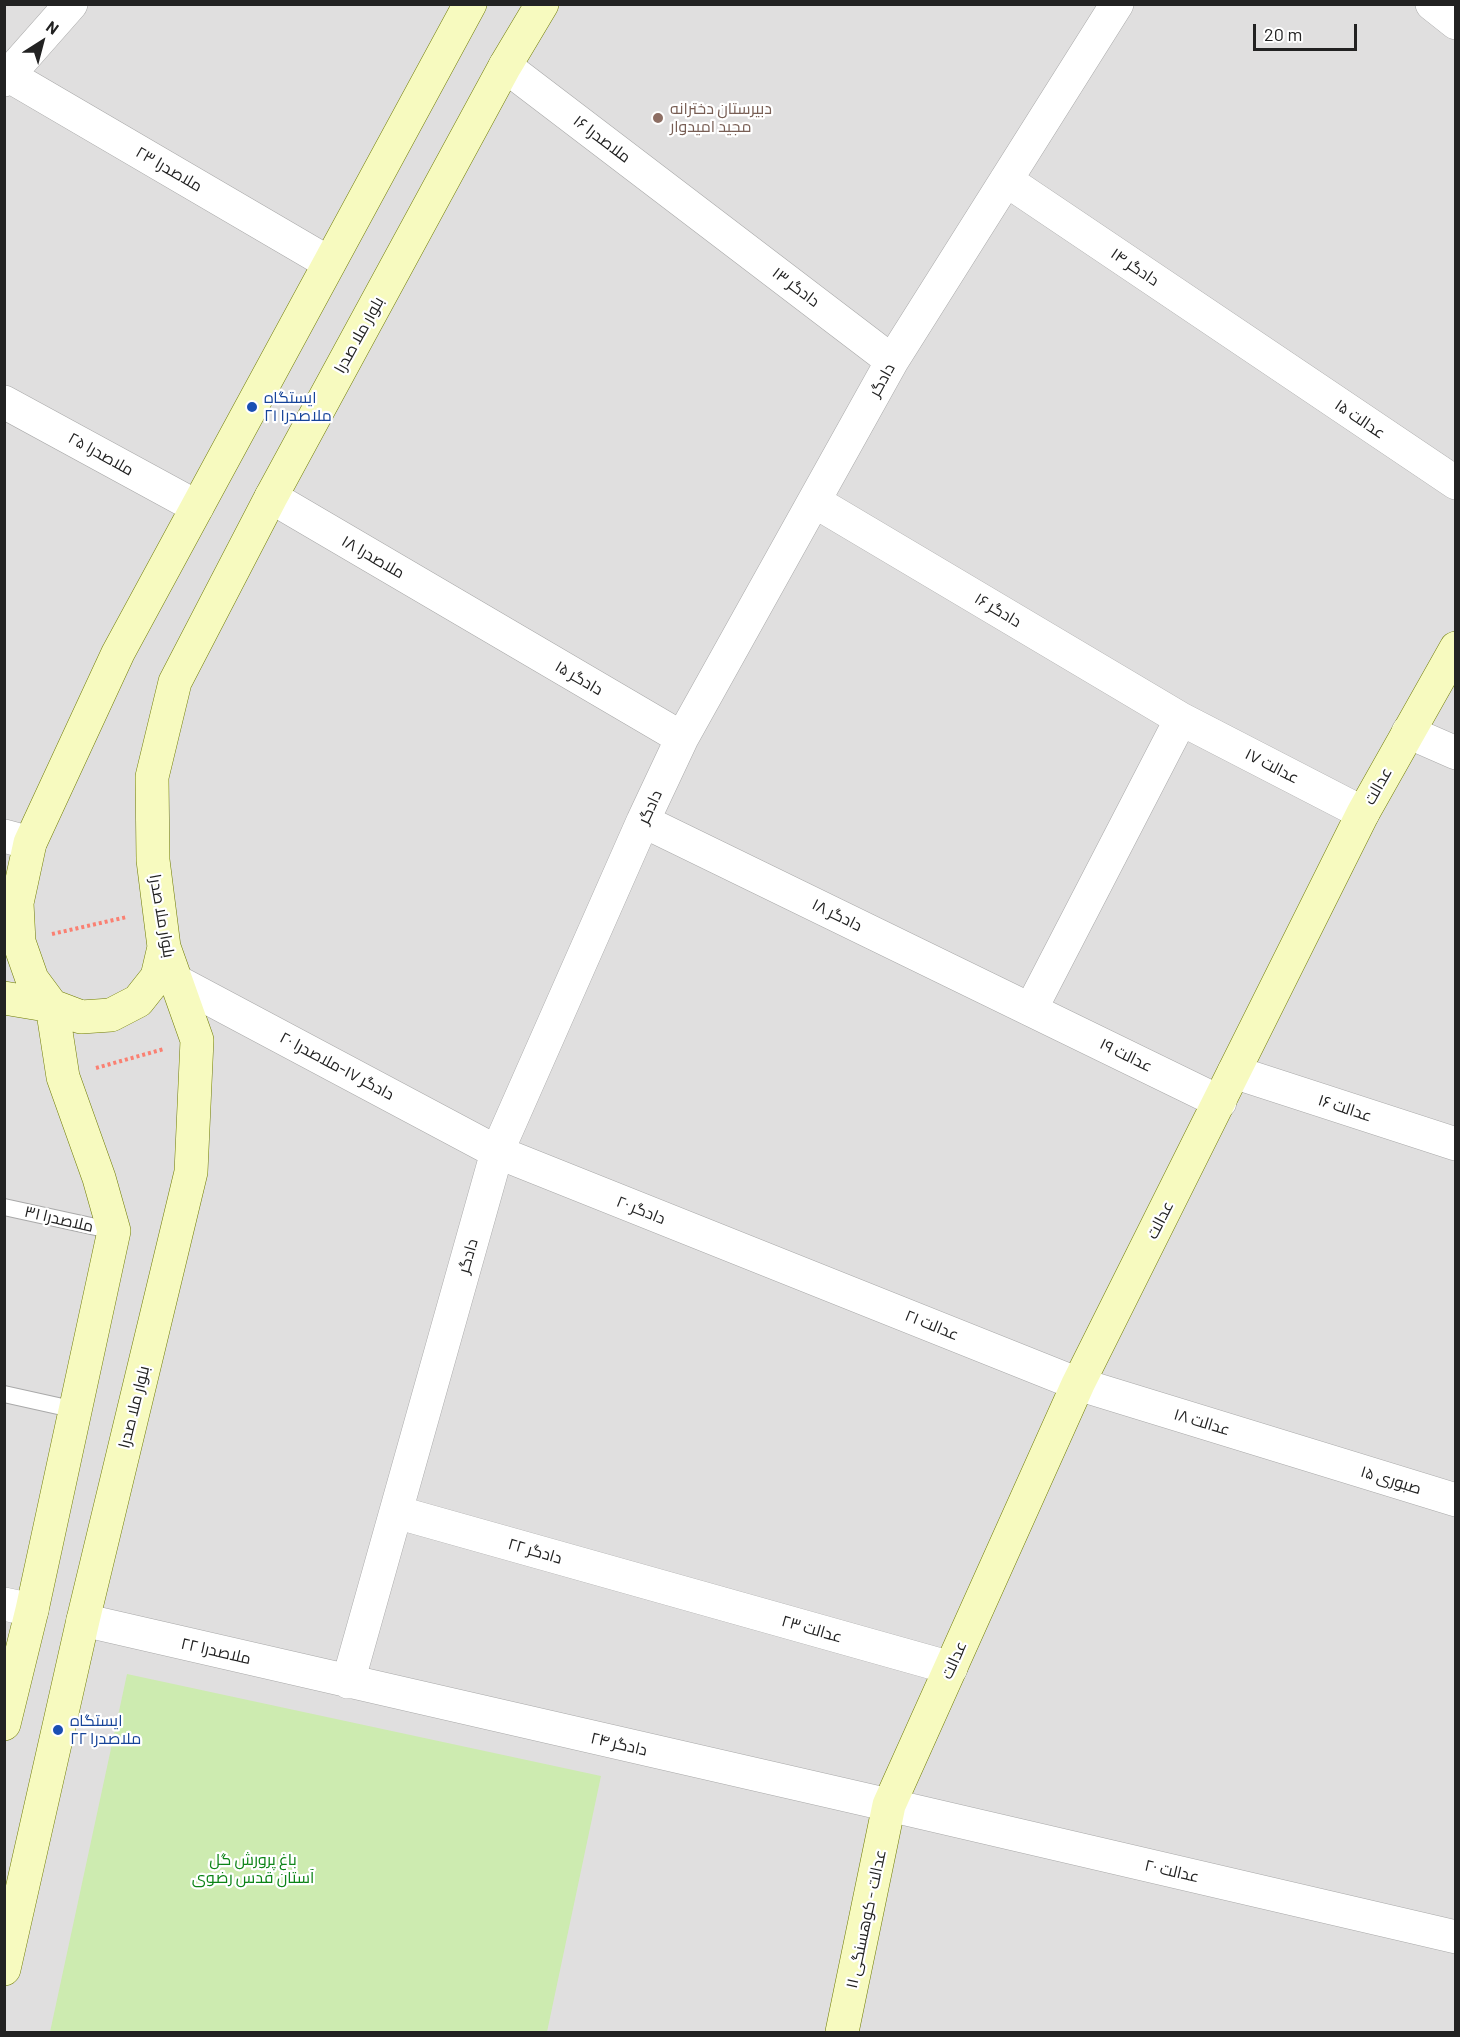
<!DOCTYPE html>
<html>
<head>
<meta charset="utf-8">
<style>
  body { margin:0 }
  #map { position:relative; width:1460px; height:2037px; overflow:hidden; background:#f2efe9; font-family:Barlow,sans-serif }
  canvas { display:block }
  .frame { position:absolute; inset:0; border:6px solid #222; pointer-events:none }
  .north { position:absolute; left:12px; top:12px; width:60px; height:60px; -webkit-text-stroke:4px #fff; paint-order:stroke; rotate:36deg; font-size:16px; font-weight:700; line-height:24px; text-align:center; color:#222 }
  .north::after { content:''; display:block; margin:auto; width:21px; height:27px; background:#222; clip-path:polygon(50% 0,100% 100%,50% 72%,0 100%) }
  .scale { position:absolute; left:1253px; top:24px; width:104px; height:27px; box-sizing:border-box; border:3px solid #222; border-top:0; padding-left:8px; font-size:18px; line-height:21px; white-space:nowrap; color:#222; -webkit-text-stroke:4px #fff; paint-order:stroke }
</style>
</head>
<body>
<div id="map">
<canvas width="1460" height="2037"></canvas>
<div class="frame"></div>
<div class="north">N</div>
<div class="scale">20 m</div>
</div>
<script>
const ctx = document.querySelector('canvas').getContext('2d');
ctx.lineJoin = 'round';
function fillPath(path, color) {
  ctx.fillStyle = color;
  ctx.fill(path, 'evenodd');
}
function strokePath(path, color, width, dash) {
  ctx.strokeStyle = color;
  ctx.lineWidth = width;
  ctx.lineCap = dash ? 'butt' : 'round';
  ctx.setLineDash(dash || []);
  ctx.stroke(path);
}
function label(font, color, halo, rows, align = 'center') {
  ctx.font = font + ' Barlow,Cairo,sans-serif';
  ctx.lineWidth = 4.5;
  ctx.setLineDash([]);
  ctx.textBaseline = 'middle';
  ctx.strokeStyle = halo;
  ctx.fillStyle = color;
  for (const [text, x, y, turn = 0] of rows) {
    ctx.save();
    ctx.translate(x, y);
    ctx.rotate((+turn || 0) * Math.PI / 180);
    ctx.textAlign = isNaN(turn) ? turn : align;
    if (halo) ctx.strokeText(text, 0, 0);
    ctx.fillText(text, 0, 0);
    ctx.restore();
  }
}
const residential = new Path2D(`
  M5,5H1455V2032H5Z`);
const grass = new Path2D(`
  M127,1674L601,1776L547,2032H50Z`);
const path = new Path2D(`
  M52,934L127,917
  M96,1068L164,1049`);
const lane = new Path2D(`
  M4,1207L114,1231
  M4,1394L76,1410`);
const street = new Path2D(`
  M1432,4L1456,23
  M505,66L892,361
  M4,73L329,263
  M4,80L71,4
  M1006,180L1456,483
  M4,402L197,507
  M271,497L682,738
  M814,501L1181,719L1363,813
  M1408,732L1456,753
  M643,821L1220,1102
  M4,836L30,843
  M176,981L497,1152L1078,1384L1456,1500
  M1031,1009L1181,719
  M1234,1072L1456,1144
  M396,1512L951,1668
  M4,1604L32,1610
  M83,1620L889,1805L1456,1937
  M348,1682L497,1152L643,821L682,738L892,361L1117,4`);
const secondary = new Path2D(`
  M4,998L52,1006L81,1017L111,1015L138,1001L157,977L164,947
  M4,1724L32,1610L114,1231L99,1178L63,1077L52,1006L32,979L19,942L17,903L30,843L118,653L470,4
  M4,1969L83,1620L191,1172L197,1040L164,947L153,860L152,777L175,682L271,497L505,66L542,4
  M842,2032L889,1805L1078,1384L1363,813L1456,648`);
const markers = [
  [658,118,6,"#8d6e63"],
  [252,407,6,"#1a4fb4"],
  [58,1730,6,"#1a4fb4"]
];
const educationNames = [
  ["دبیرستان دخترانه",670,109],
  ["مجید امیدوار",670,127]
];
const streetNames = [
  ["ملاصدرا ۱۶",602,139,37],
  ["ملاصدرا ۲۳",169,169,30],
  ["دادگر ۱۴",1135,267,34],
  ["دادگر ۱۳",796,287,37],
  ["بلوار ملا صدرا",359,335,-61],
  ["دادگر",882,380,-61],
  ["عدالت ۱۵",1360,419,34],
  ["ملاصدرا ۲۵",101,454,29],
  ["ملاصدرا ۱۸",373,557,30],
  ["دادگر ۱۶",998,610,31],
  ["دادگر ۱۵",579,678,30],
  ["عدالت ۱۷",1272,766,27],
  ["عدالت",1378,786,-61],
  ["دادگر",650,807,-65],
  ["دادگر ۱۸",837,915,26],
  ["بلوار ملا صدرا",162,916,80],
  ["عدالت ۱۹",1126,1055,26],
  ["دادگر ۱۷-ملاصدرا ۲۰",337,1066,28],
  ["عدالت ۱۶",1345,1108,18],
  ["دادگر ۲۰",641,1210,22],
  ["ملاصدرا ۳۱",59,1219,13],
  ["عدالت",1160,1220,-63],
  ["دادگر",468,1256,-74],
  ["عدالت ۲۱",932,1325,22],
  ["بلوار ملا صدرا",134,1407,-76],
  ["عدالت ۱۸",1202,1422,17],
  ["صبوری ۱۵",1391,1480,17],
  ["دادگر ۲۲",535,1551,16],
  ["عدالت ۲۳",812,1629,16],
  ["ملاصدرا ۲۲",216,1651,13],
  ["عدالت",954,1660,-66],
  ["دادگر ۲۴",619,1744,13],
  ["عدالت ۲۰",1172,1871,13],
  ["عدالت - کوهسنگی ۱۱",866,1919,-78]
];
const transitNames = [
  ["ایستگاه",264,398],
  ["ملاصدرا ۲۱",264,416],
  ["ایستگاه",70,1721],
  ["ملاصدرا ۲۲",70,1739]
];
const parkNames = [
  ["باغ پرورش گل",253,1860],
  ["آستان قدس رضوی",253,1878]
];
fillPath(residential, '#e0dfdf');
fillPath(grass, '#cdebb0');
strokePath(lane, '#a9a9a9', 18);
strokePath(street, '#a9a9a9', 34);
strokePath(secondary, '#707d05', 34);
strokePath(path, '#fa8072', 4, [3, 3]);
strokePath(lane, '#fff', 16);
strokePath(street, '#fff', 33);
strokePath(secondary, '#f7fabf', 33);
for (const [x, y, r, color] of markers) {
  const dot = new Path2D();
  dot.arc(x, y, r, 0, 2 * Math.PI);
  ctx.fillStyle = color;
  ctx.fill(dot);
  strokePath(dot, '#fff', 2);
}
label('16px', '#785e54', '#fff', educationNames, 'left');
label('16px', '#222', '#fff', streetNames);
label('16px', '#164399', '#fff', transitNames, 'left');
label('16px', '#0c8416', '#fff', parkNames);
</script>
</body>
</html>
